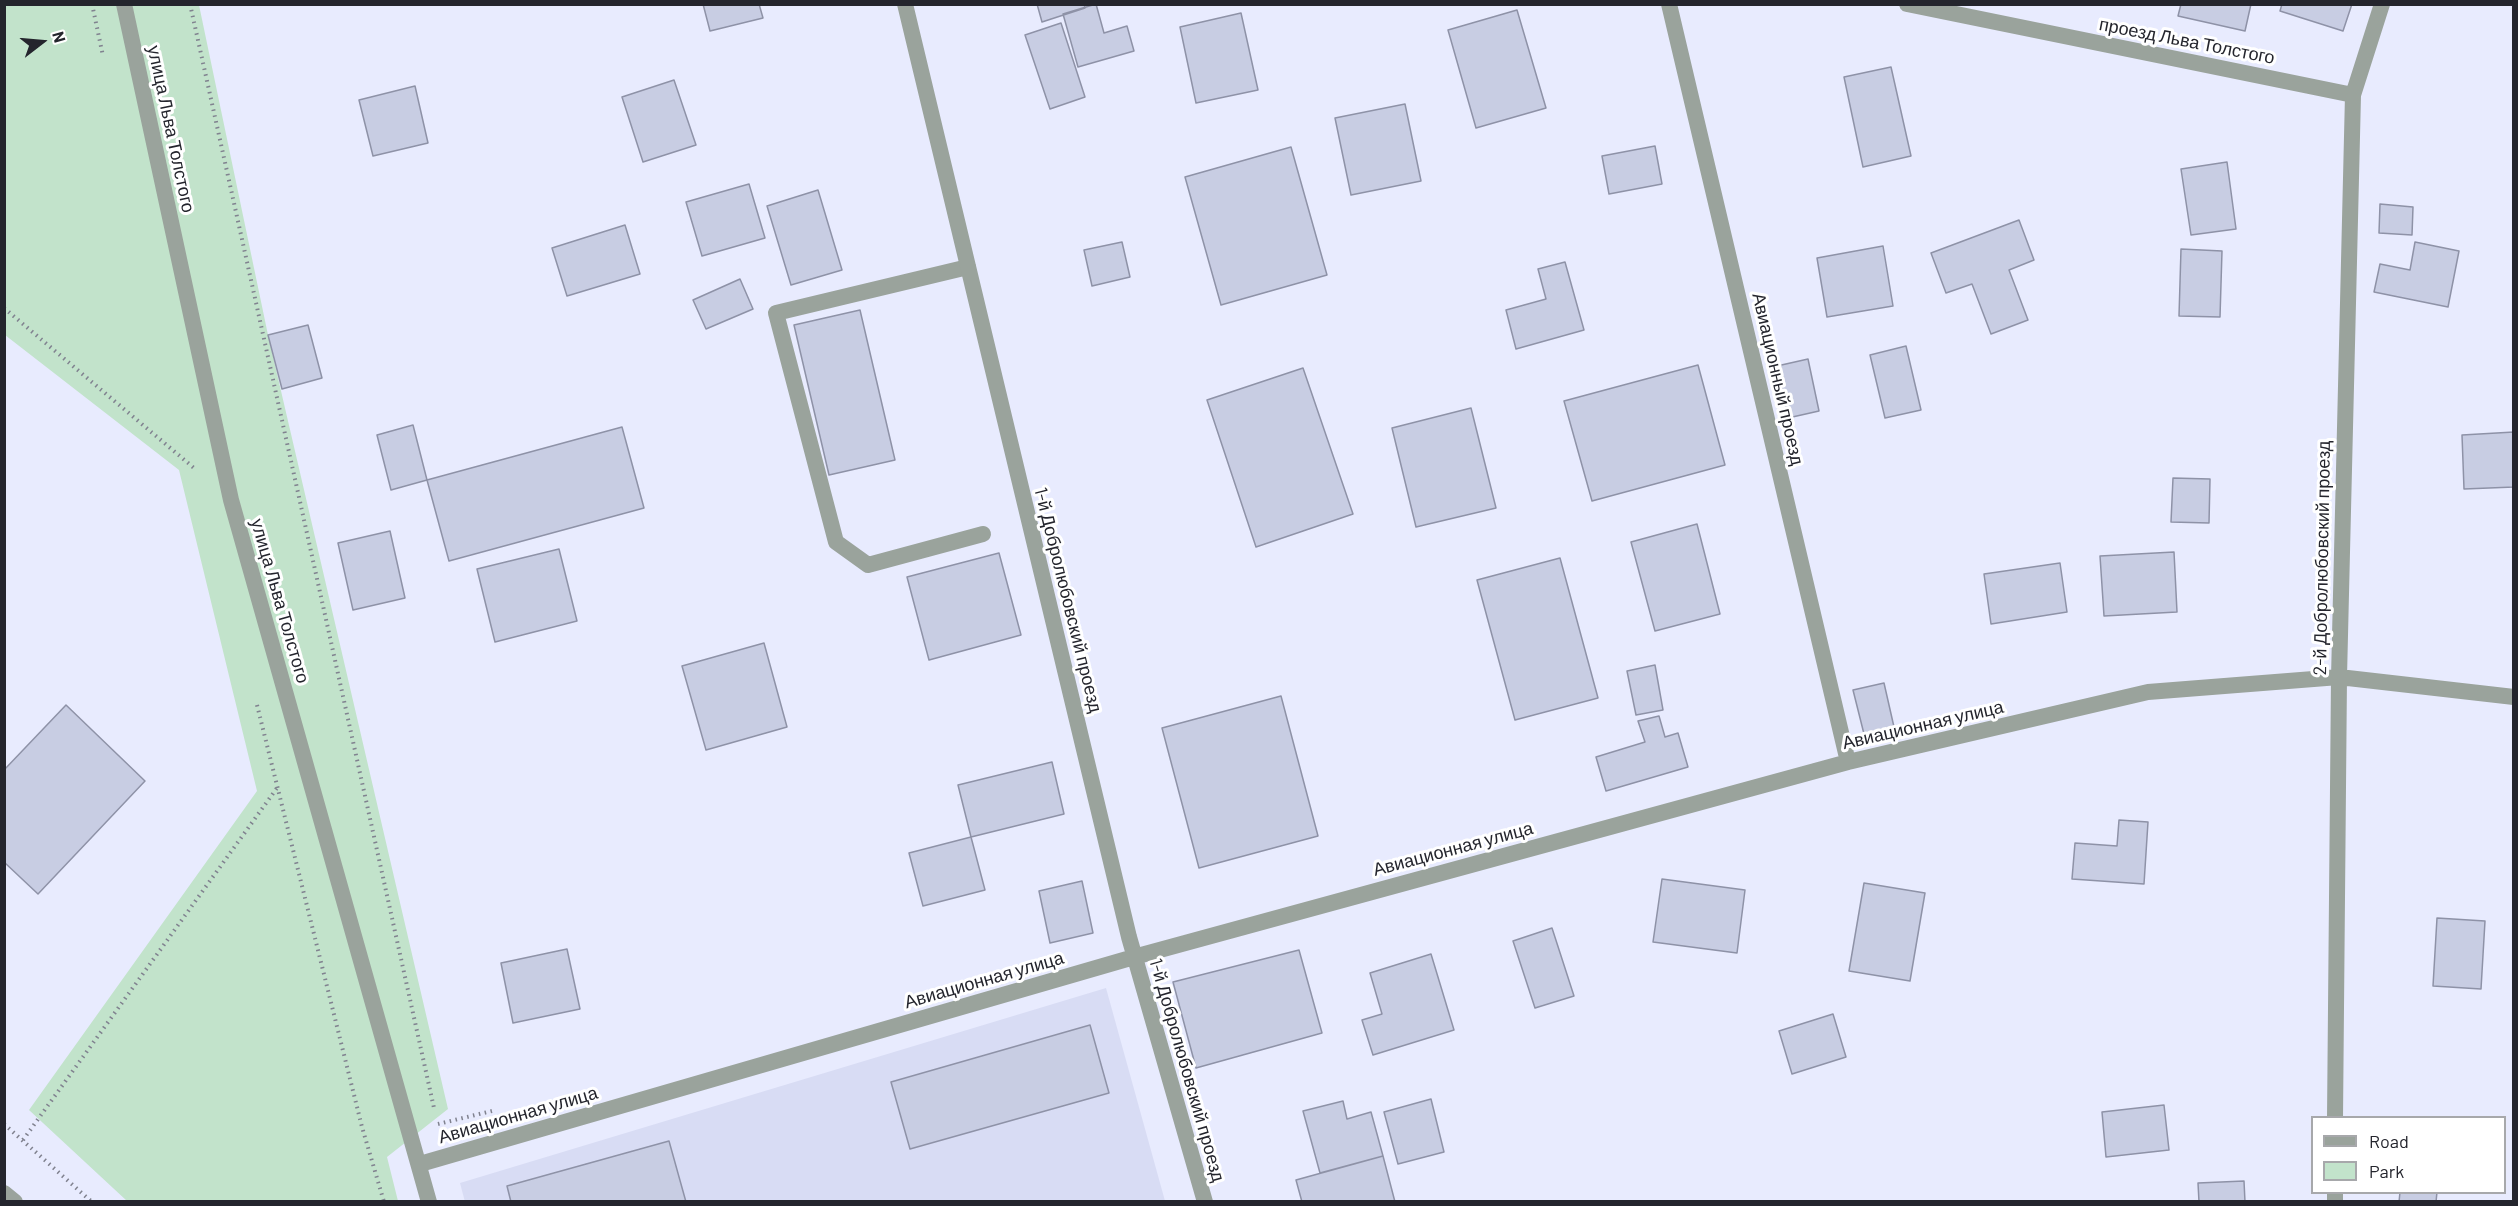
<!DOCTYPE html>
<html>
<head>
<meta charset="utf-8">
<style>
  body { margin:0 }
  #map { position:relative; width:2518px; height:1206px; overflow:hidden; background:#e8ebfe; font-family:Barlow,sans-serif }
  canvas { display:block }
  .frame { position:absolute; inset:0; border:6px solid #24252d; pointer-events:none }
  .legend { position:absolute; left:2311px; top:1116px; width:195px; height:78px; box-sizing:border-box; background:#fff; border:2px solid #a7a8ab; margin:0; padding:8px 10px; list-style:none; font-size:18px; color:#24252d }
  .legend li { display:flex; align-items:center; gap:12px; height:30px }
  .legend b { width:30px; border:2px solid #a7a8ab }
  .north { position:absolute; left:12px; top:12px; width:60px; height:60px; -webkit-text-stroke:4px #fff; paint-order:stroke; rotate:74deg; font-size:16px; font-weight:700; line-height:24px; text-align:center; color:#24252d }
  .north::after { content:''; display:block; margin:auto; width:21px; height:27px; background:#24252d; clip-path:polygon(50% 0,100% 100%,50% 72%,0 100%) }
</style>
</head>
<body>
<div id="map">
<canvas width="2518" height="1206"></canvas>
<div class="frame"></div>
<ul class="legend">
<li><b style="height:8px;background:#9aa39c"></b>Road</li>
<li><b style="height:16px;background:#c2e3cb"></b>Park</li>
</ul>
<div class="north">N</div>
</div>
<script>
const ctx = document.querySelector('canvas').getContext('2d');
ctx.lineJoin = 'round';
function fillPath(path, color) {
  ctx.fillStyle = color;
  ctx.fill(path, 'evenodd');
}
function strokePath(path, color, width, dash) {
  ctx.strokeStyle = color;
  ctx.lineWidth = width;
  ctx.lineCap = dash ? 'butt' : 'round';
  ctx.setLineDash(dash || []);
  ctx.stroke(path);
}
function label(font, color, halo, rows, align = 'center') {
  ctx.font = font + ' Barlow,sans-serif';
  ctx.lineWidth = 6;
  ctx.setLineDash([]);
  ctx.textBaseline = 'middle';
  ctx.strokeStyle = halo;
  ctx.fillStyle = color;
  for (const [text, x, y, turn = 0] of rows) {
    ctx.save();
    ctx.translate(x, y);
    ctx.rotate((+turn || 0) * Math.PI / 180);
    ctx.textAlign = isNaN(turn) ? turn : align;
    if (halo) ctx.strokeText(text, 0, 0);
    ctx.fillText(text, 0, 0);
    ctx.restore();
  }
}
const built = new Path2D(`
  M1106,988L1165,1201L465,1202L460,1183Z`);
const green = new Path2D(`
  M4,5H199L268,335L448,1109L387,1157L398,1201H127L29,1110L257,791L179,470L5,335Z`);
const building = new Path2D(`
  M703,4H759L763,18L710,31Z
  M1037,4H1084L1085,8L1042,22Z
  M1096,4L1104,33L1127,26L1134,51L1078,67L1063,14Z
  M2181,4H2251L2245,31L2178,16Z
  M2282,4H2352L2343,31L2280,11Z
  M1517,10L1546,108L1476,128L1448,30Z
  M1241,13L1258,90L1196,103L1180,27Z
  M1061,23L1085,97L1050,109L1025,35Z
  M1891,67L1911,156L1863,167L1844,77Z
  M674,80L696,145L643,162L622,97Z
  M415,86L428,143L373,156L359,100Z
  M1405,104L1421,181L1351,195L1335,118Z
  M1655,146L1662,184L1609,194L1602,156Z
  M1291,147L1327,275L1221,305L1185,177Z
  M2227,162L2236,229L2191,235L2181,169Z
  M749,184L765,238L702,256L686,202Z
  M818,190L842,270L791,285L767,206Z
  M2380,204L2413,207L2412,235L2379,233Z
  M2019,220L2034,260L2009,270L2028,320L1991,334L1972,284L1946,293L1931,253Z
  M625,225L640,274L567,296L552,248Z
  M1122,242L1130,277L1092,286L1084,250Z
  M2415,242L2459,251L2448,307L2374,292L2380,264L2410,270Z
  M1883,246L1893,306L1827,317L1817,258Z
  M2181,249L2222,251L2220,317L2179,316Z
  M1565,262L1584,330L1516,349L1506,310L1546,299L1538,269Z
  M740,279L753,309L706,329L693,300Z
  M860,310L895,460L829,475L794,325Z
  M308,325L322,378L282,389L268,335Z
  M1906,346L1921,410L1885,418L1870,355Z
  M1808,359L1819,411L1788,418L1777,366Z
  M1698,365L1725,465L1592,501L1564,401Z
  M1303,368L1353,514L1256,547L1207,400Z
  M1471,408L1496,508L1416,527L1392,428Z
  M413,425L427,480L391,490L377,435Z
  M622,427L644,508L449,561L427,480Z
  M2514,432V487L2464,489L2462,435Z
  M2173,478L2210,479L2209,523L2171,522Z
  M1697,524L1720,614L1655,631L1631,542Z
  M390,531L405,598L353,610L338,543Z
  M559,549L577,621L495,642L477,569Z
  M2174,552L2177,612L2104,616L2100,556Z
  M999,553L1021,635L929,660L907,577Z
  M1560,558L1598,698L1515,720L1477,580Z
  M2060,563L2067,612L1991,624L1984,574Z
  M764,643L787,727L706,750L682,666Z
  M1655,665L1663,710L1636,715L1627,671Z
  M1884,683L1894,727L1864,734L1853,690Z
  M1281,696L1318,836L1199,868L1162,728Z
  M66,705L145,781L38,894L4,862V770Z
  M1659,716L1665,737L1678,733L1688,767L1606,791L1596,757L1645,742L1638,721Z
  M1052,762L1064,814L971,837L958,785Z
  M2119,820L2148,822L2144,884L2072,879L2075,843L2117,846Z
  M971,837L985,890L923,906L909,853Z
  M1662,879L1745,890L1737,953L1653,942Z
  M1082,881L1093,933L1050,943L1039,891Z
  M1864,883L1925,893L1910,981L1849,971Z
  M2437,918L2485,921L2481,989L2433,986Z
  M1552,928L1574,996L1535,1008L1513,941Z
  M567,949L580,1009L513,1023L501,963Z
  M1299,950L1322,1033L1196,1068L1173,982Z
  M1431,954L1454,1030L1373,1055L1362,1020L1382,1014L1370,973Z
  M1833,1014L1846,1057L1792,1074L1779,1031Z
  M1090,1025L1109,1093L910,1149L891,1082Z
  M1431,1099L1444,1152L1398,1164L1384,1112Z
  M1343,1101L1347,1119L1371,1112L1383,1156L1320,1173L1303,1111Z
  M2164,1105L2169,1150L2106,1157L2102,1112Z
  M669,1141L686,1202H511L507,1186Z
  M1383,1156L1395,1202H1302L1296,1180Z
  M2244,1181L2245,1202H2199L2198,1183Z
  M2400,1192H2437L2436,1202H2399Z`);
const path = new Path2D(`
  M92,4L103,56
  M190,4L434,1108
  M4,308L194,468
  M257,705L362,1127L384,1202
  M4,1124L92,1202
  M438,1124L496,1110
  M23,1140L277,788`);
const service = new Path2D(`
  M968,267L776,313L836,542L868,565L983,534`);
const minor = new Path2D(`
  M124,4L231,500L429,1202
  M905,4L1129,937L1205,1202
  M1669,4L1848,762
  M1907,4L2353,95
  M2335,1118L2339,677L2353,95L2382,4
  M420,1164L1134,957L1848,762L2148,692L2339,677L2514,697
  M2335,1202V1192`);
const tertiary = new Path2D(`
  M4,1193L15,1202`);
const streetNames = [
  ["проезд Льва Толстого",2187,41,11],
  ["улица Льва Толстого",171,129,78],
  ["Авиационный проезд",1778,379,77],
  ["2-й Добролюбовский проезд",2322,558,-89],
  ["1-й Добролюбовский проезд",1068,600,76],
  ["улица Льва Толстого",280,601,74],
  ["Авиационная улица",1923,725,-13],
  ["Авиационная улица",1453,849,-15],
  ["Авиационная улица",984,980,-16],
  ["1-й Добролюбовский проезд",1187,1070,74],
  ["Авиационная улица",518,1115,-16]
];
fillPath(built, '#d8dcf4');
fillPath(green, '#c2e3cb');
fillPath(building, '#c8cde3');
strokePath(building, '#8e92a7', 1.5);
strokePath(path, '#80828f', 4, [1.5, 4.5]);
strokePath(service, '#9aa39c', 16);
strokePath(minor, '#9aa39c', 16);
strokePath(tertiary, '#9aa39c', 16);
label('18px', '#24252d', '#fff', streetNames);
</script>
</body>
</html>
